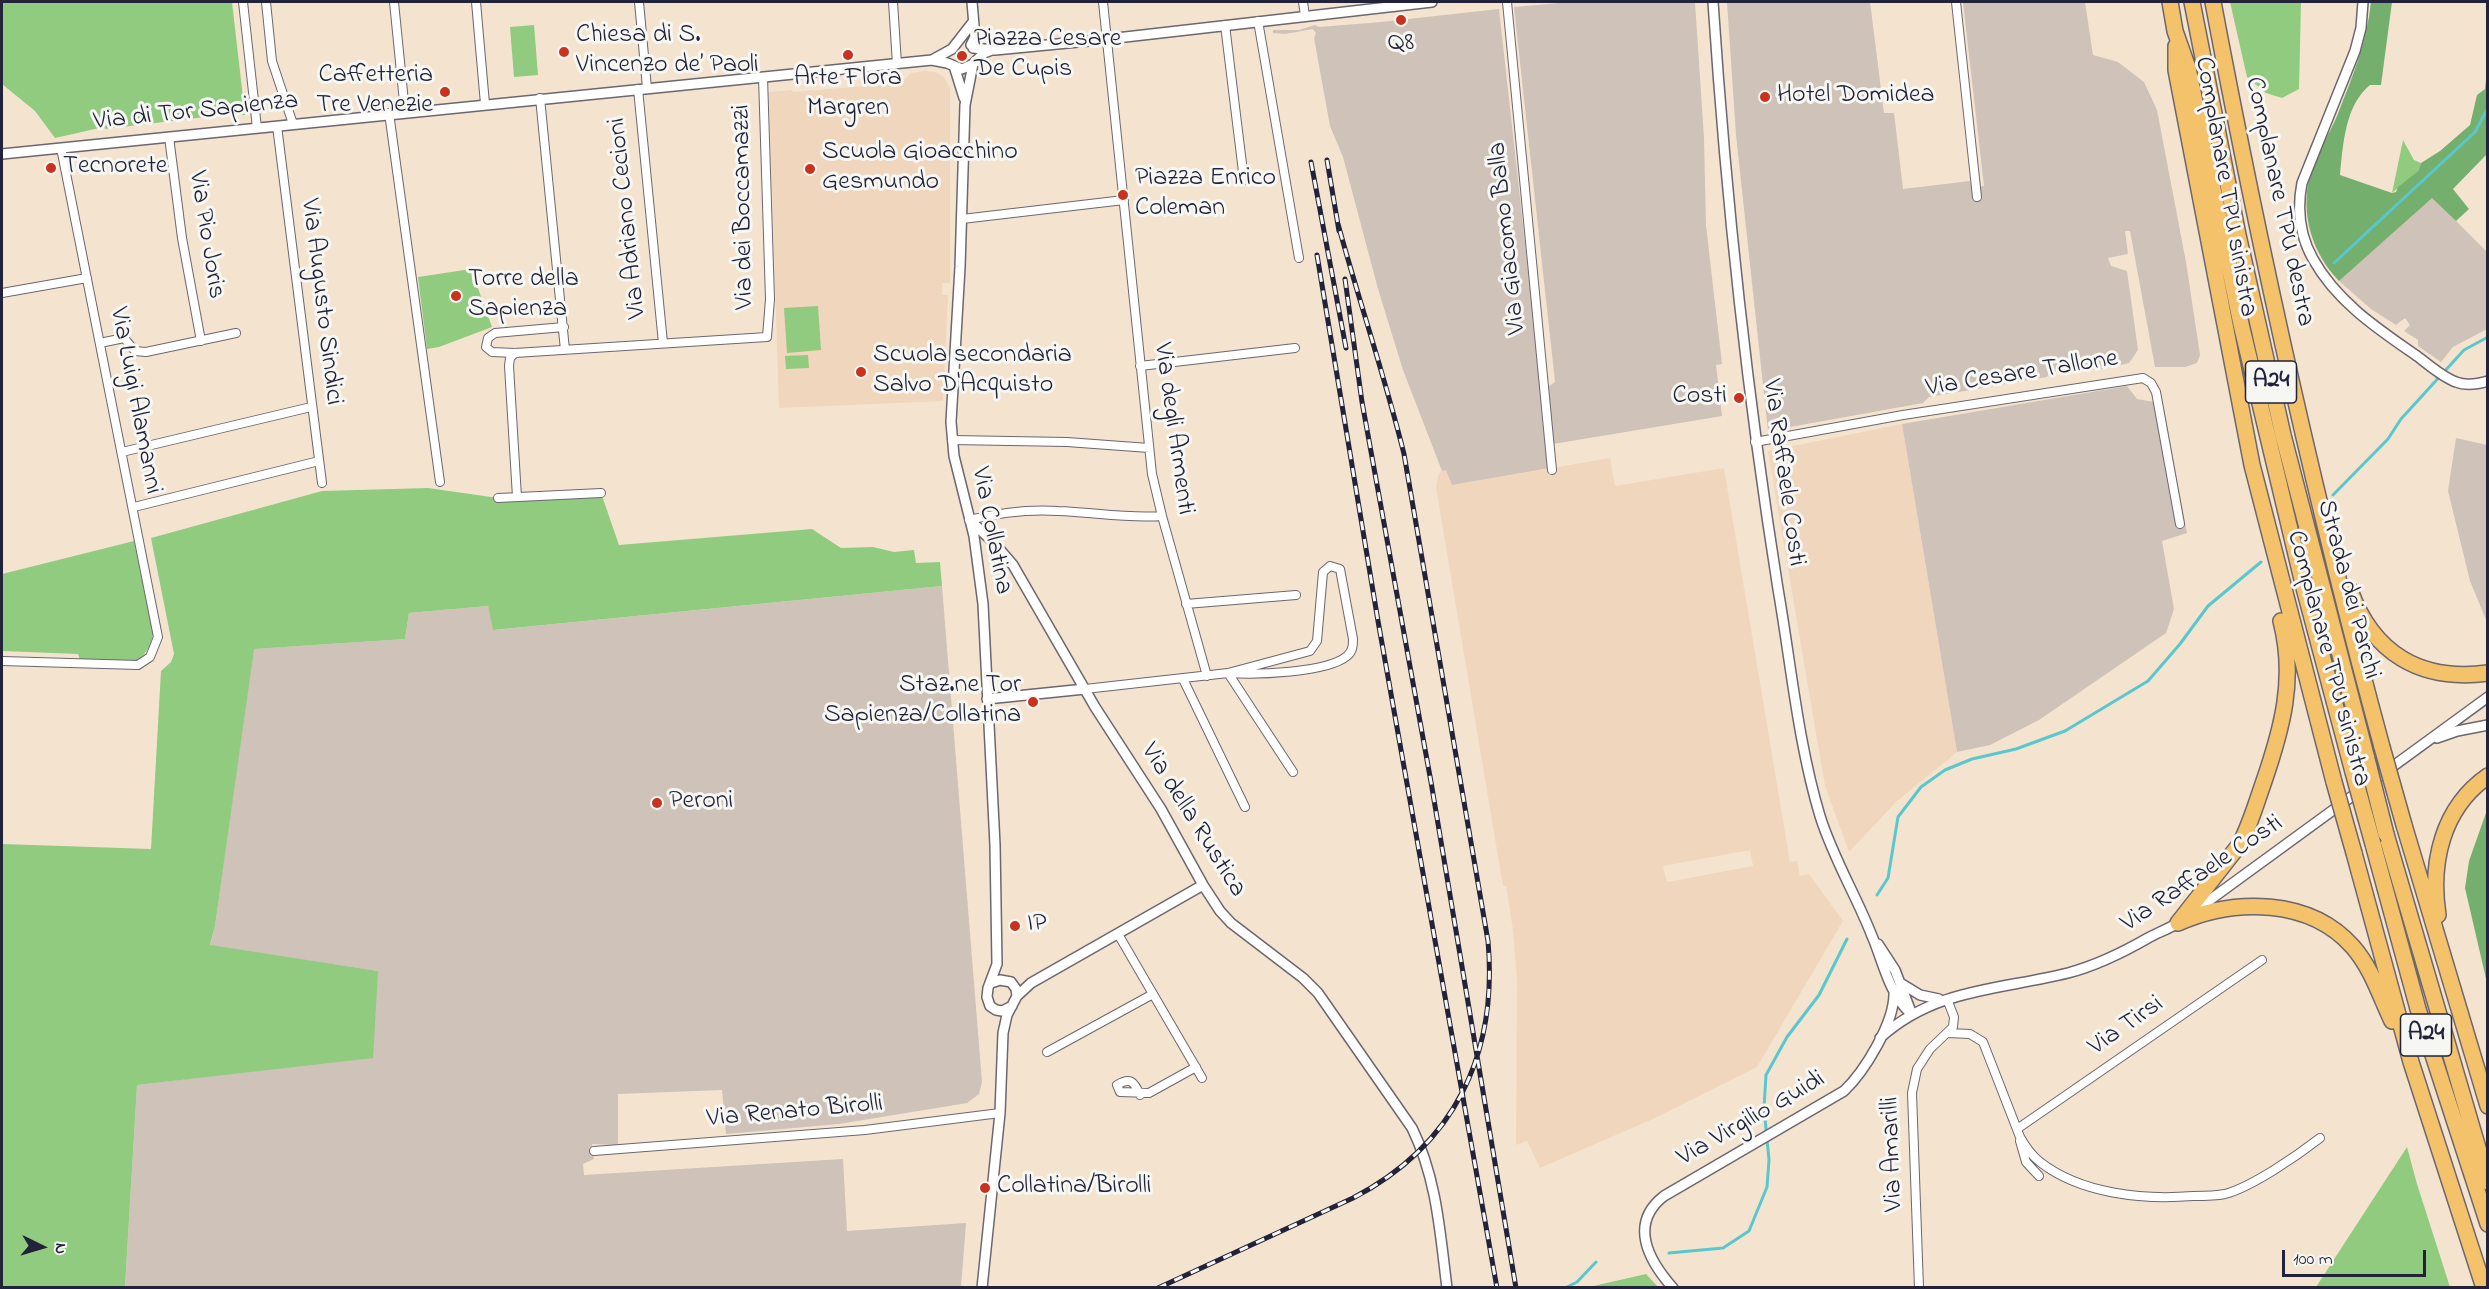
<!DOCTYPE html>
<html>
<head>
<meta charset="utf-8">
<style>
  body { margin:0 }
  #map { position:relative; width:2489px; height:1289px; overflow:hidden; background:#f4e4cf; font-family:"Indie Flower",sans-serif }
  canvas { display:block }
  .frame { position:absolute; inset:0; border:3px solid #22223b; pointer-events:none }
  .north { position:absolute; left:12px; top:1217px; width:60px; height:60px; -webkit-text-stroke:4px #f6f6f2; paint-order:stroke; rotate:95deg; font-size:16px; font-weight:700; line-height:24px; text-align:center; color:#22223b }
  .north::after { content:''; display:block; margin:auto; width:21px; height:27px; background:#22223b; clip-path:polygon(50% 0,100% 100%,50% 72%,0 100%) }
  .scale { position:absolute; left:2282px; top:1250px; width:144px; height:27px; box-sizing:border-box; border:3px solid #22223b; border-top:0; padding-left:8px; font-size:18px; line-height:21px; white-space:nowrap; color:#22223b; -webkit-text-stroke:4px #f6f6f2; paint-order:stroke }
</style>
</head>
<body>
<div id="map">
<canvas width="2489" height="1289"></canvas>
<div class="frame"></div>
<div class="north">N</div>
<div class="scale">100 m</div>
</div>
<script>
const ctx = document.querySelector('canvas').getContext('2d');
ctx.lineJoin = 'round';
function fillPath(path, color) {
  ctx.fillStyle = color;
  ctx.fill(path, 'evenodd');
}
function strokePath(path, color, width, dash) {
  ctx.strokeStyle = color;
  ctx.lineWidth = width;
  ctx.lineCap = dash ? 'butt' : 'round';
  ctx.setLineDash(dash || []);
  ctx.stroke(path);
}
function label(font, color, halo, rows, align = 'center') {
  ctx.font = font + ' "Indie Flower",sans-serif';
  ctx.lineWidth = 6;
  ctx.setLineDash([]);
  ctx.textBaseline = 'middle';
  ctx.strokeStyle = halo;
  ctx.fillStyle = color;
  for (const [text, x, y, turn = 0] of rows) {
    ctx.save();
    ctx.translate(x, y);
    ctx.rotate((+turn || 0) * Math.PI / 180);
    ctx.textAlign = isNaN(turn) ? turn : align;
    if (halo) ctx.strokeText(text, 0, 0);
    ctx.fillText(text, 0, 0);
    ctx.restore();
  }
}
const built = new Path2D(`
  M924,71L936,72L944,77L950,88V283H942V295H948L943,401L779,408L769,92L792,90L793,92L901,83L911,73Z
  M1902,424L1957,752L1896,802L1849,852L1825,786L1768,451Z
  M1610,458L1615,486L1724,468L1790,862L1797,861L1800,876L1809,874L1843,921L1757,1067L1653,1119L1540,1168L1527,1141L1516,1145L1517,980L1513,930L1506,886H1503L1436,487L1439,473L1446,469L1453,485ZM1750,850L1753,866L1667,882L1663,866Z`);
const industrial = new Path2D(`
  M1571,2H1695L1704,138L1706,225L1722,364L1716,365L1722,416L1553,444L1548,387L1555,382L1514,7Z
  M1727,2H1870L1884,113H1894L1903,189L1970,181L1972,188L1984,186L1963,2H2085L2093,55L2118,62L2144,82L2157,110L2186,262L2200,355L2197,363L2185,367H2155L2130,231H2125L2128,254L2108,258L2111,266L2127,271L2138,350L2129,363L2121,365L2117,361L2109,362L2107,368L2070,373L2068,370L2050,372L2047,377L1929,397L1923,403L1768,431L1736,135Z
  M1499,9L1550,468L1452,485L1446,470L1442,471L1403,370L1378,289L1343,157L1330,126L1314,38L1316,33L1313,29L1285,34L1273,33V30H1299L1315,25L1319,27L1381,22Z
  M2432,197L2487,252V329L2453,347L2441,362L2418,346V340L2404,331L2410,325L2405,318L2396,325L2371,309L2339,281Z
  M2127,386L2137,399L2154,402L2155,408H2164L2187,533L2162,541L2174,609L2166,633L2039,720L1990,745L1957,752L1902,424Z
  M2456,438L2487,445V622L2470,581L2448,491Z
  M942,586L982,1082L979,1094L967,1103L839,1124L726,1134L722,1090L618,1094V1145L592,1144L594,1159L583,1164L584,1175L843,1159L847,1231L966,1223L961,1287L125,1288L137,1085L245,1072L378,971L210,946L215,926L253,649L405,639L409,613L488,606L494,630Z`);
const green = new Path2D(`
  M2,2H232L245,115H222L105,129L104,127L55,138L35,111L2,84Z
  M2230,2H2301L2299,89L2282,98L2266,93L2247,77Z
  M534,25L538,75L514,77L510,27Z
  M2403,140L2414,160L2421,163L2418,171L2392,193Z
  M471,269L492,327L439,347L427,349L418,277Z
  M818,306L821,350L787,353L784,308Z
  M808,355L809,368L786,369L785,356Z
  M428,488L498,498L601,493L619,545L812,529L841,548L873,547L894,552L914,550L916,563L940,562L942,586L493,630L488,606L409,613L405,639L254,649L215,926L210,945L378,971L373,1058L137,1085L125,1287H2V844L151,849L161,671L171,662L174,654L151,538L322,491Z
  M134,541L153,634C151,646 144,658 132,663L80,660L78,654L2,651V574Z
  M2407,1147L2417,1184L2450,1287H2316Z
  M1646,1274L1658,1287H1589Z`);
const forest = new Path2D(`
  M2371,2H2392L2381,85H2370C2345,105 2343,145 2340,175L2392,193L2396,192L2398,187L2418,171L2421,163L2440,151L2470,125L2477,95L2485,89L2487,71V154L2453,189L2469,209L2456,221L2432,198L2339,281C2312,253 2300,214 2310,175C2315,155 2329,135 2337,116C2352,78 2367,42 2371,2Z
  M2487,810V983L2465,888L2469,861Z`);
const stream = new Path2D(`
  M2334,263L2475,132L2488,108
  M2333,495L2388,439L2401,419L2464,350L2488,337
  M1877,895L1888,878L1898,817L1921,787L1945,770L1972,759L2016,749L2065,731L2148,681L2180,644L2208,606L2261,562
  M1669,1253L1723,1248L1749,1231L1767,1187L1769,1160L1764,1108L1766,1075L1787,1037L1819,995L1847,939
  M1565,1288L1577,1282L1596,1262`);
const minor = new Path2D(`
  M243,2L257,128
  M266,2L272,61L293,124
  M394,2L405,112
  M476,2L485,104
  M639,2L647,88
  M893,2L897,64
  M1103,2L1152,474L1162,516L1207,676
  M1303,2L1305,16
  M1507,2L1552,470
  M1956,2L1977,197
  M1258,21L1299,258
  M1225,25L1244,180
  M638,89L663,343
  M540,98L565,350
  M389,113L440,482
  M277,126L322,483
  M169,137L182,238L201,341
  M962,219L1124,200
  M2,293L87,278
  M564,327L495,333L488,338L486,347L492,352L515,353L767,337L770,299L763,77
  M100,343L124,338L135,351L146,352L236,333
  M515,353L510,358L509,366L517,497
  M1140,366L1295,348
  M952,440L1067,442L1149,448
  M1755,442L1903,415L2143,378L2151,383L2156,392L2180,524
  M122,452L311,407
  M498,498L601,493
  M134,507L319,461
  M969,520C998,513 1028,509 1058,511C1093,512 1127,519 1162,516
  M1186,604L1296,595
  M2,661L138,665L150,657L158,637L61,148
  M1228,673L1293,772
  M1183,679L1245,807
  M1085,689L1228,673L1310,651L1317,641L1323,572L1330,566L1340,569L1353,639C1353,645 1353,651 1347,656C1327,673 1255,675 1228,673
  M1118,934L1202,1078
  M1948,1033L1970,1034L1983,1042L2020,1137C2025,1146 2031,1155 2040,1162C2081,1194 2143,1200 2193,1196C2204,1196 2215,1196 2225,1194C2252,1187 2298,1155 2320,1138
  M1047,1052L1153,994
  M1140,1095C1134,1081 1130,1077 1117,1085L1120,1092L1149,1093L1196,1067
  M2017,1129L2262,960
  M2020,1141L2026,1162L2039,1176
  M594,1151L865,1130L1000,1113
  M1919,1288L1912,1093L1917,1069L1930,1049L1953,1027L1954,1017L1947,999`);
const tertiary = new Path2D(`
  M1713,2C1726,199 1747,394 1778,589C1791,664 1798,743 1820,816C1833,858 1856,895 1872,936C1884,964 1888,992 1911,1014
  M2363,2L2361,28L2355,51L2302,183C2297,209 2300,236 2313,259C2337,302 2378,329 2417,356C2429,365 2442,377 2456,382C2466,386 2478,384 2488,381
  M971,45L975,37L972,2
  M973,48L995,50L1099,40L1432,2
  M992,50L984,53L973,64L965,105L960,267L951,422L954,456L974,536L983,604L995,845L997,964L988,988L987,997L990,1006L996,1010L1002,1011L1012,1006
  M932,60L952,49L973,22
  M954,66L964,98
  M2,154L932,60L947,63L962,69L973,64
  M971,521L995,544L1013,565L1095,707L1161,809L1203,885L1220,911L1231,923L1303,978L1318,993L1412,1128C1437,1179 1440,1233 1447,1288
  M987,699L1085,689
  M2437,738L2457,731L2488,725
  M2192,913L2488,697
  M1878,944L1895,970L1911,1012
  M1902,984L1920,995L1939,999
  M1017,996L1031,983L1203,885
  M1880,1038C1935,988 2000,990 2068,973C2098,965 2122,953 2148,938C2159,932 2171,928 2181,921
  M982,1288L1000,1113L1003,1033L1007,1015L1017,996L1016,989L1011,982L1000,980L991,983
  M1673,1288C1649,1261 1628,1224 1664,1196L1844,1091C1865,1071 1894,1023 1894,994`);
const motorway = new Path2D(`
  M2170,2L2175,31L2188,68L2241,324L2304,588L2353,772
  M2192,2L2238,235L2283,435L2367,759
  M2213,2C2260,252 2315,501 2382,747
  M2176,46V70L2252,465L2334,782
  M2350,590C2373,654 2421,682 2488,673
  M2404,825L2488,1106
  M2386,834L2488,1182
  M2373,844L2418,1009L2488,1224
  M2354,853L2411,1062L2484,1288
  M2438,915C2430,863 2442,808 2488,776
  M2178,923L2240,844C2250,825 2256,804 2263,784C2282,729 2296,679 2281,621
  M2178,923C2234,898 2310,898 2353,947C2372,969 2380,996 2392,1021`);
const rail = new Path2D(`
  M1327,160L1339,231
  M1311,162L1346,348
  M1317,255L1378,621L1497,1288
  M1345,279L1362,402L1431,782L1516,1288
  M1158,1288L1353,1198C1455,1145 1498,1054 1488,941L1404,454C1385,377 1359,301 1338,224`);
const motorwayBridge = new Path2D(`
  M2382,747L2404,825
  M2367,759L2386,834
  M2353,772L2373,844
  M2334,782L2354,853`);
const markers = [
  [1401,20,6,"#c8321e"],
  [564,52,6,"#c8321e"],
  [848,55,6,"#c8321e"],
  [962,56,6,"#c8321e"],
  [445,92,6,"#c8321e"],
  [1765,97,6,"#c8321e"],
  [51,168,6,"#c8321e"],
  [810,169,6,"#c8321e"],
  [1123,195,6,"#c8321e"],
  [456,296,6,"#c8321e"],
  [861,372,6,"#c8321e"],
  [1739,398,6,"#c8321e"],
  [1033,702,6,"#c8321e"],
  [657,803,6,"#c8321e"],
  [1015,926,6,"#c8321e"],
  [985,1188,6,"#c8321e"]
];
const shields = [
  [2271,382,51],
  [2426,1035,51]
];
const shieldNames = [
  ["A24",2271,382],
  ["A24",2426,1035]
];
const poiNames = [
  ["Chiesa di S.",576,37],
  ["Vincenzo de’ Paoli",576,67],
  ["Piazza Cesare",974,41],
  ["De Cupis",974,71],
  ["Q8",1401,45,"center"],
  ["Caffetteria",433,77,"right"],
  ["Tre Venezie",433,107,"right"],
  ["Arte Flora",848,80,"center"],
  ["Margren",848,110,"center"],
  ["Hotel Domidea",1777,97],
  ["Scuola Gioacchino",822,154],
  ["Gesmundo",822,184],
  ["Tecnorete",63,168],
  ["Piazza Enrico",1135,180],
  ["Coleman",1135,210],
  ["Torre della",468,281],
  ["Sapienza",468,311],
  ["Scuola secondaria",873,357],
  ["Salvo D'Acquisto",873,387],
  ["Costi",1727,398,"right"],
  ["Staz.ne Tor",1021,687,"right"],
  ["Sapienza/Collatina",1021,717,"right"],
  ["Peroni",669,803],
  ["IP",1027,926],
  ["Collatina/Birolli",997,1188]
];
const streetNames = [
  ["Via di Tor Sapienza",196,113,-6],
  ["Complanare TPU sinistra",2224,187,80],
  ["Complanare TPU destra",2278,202,78],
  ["Via dei Boccamazzi",745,207,-91],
  ["Via Adriano Cecioni",629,218,-96],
  ["Via Pio Joris",205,235,81],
  ["Via Giacomo Balla",1509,238,-96],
  ["Via Augusto Sindici",320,302,83],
  ["Via Cesare Tallone",2022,375,-9],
  ["Via Luigi Alamanni",134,401,79],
  ["Via degli Armenti",1172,429,82],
  ["Via Raffaele Costi",1782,473,82],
  ["Via Collatina",990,531,79],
  ["Strada dei Parchi",2347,590,75],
  ["Complanare TPU sinistra",2327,659,75],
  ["Via della Rustica",1192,821,58],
  ["Via Raffaele Costi",2203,875,-34],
  ["Via Tirsi",2127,1027,-35],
  ["Via Renato Birolli",795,1113,-5],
  ["Via Virgilio Guidi",1752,1120,-30],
  ["Via Amarilli",1894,1154,-92]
];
fillPath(built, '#f0d6bc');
fillPath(industrial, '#cec2b9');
fillPath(green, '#90cb80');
fillPath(forest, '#74af6e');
strokePath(stream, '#5ac7cf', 3);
strokePath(minor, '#6c666f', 10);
strokePath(tertiary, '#6c666f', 12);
strokePath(motorway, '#6c666f', 18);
strokePath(minor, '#fff', 8);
strokePath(tertiary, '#fff', 9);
strokePath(motorway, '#f3c26a', 15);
strokePath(rail, '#22223b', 5);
strokePath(rail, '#f6f6f2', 3, [9]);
strokePath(motorwayBridge, '#6c666f', 18, []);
strokePath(motorwayBridge, '#f3c26a', 15);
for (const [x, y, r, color] of markers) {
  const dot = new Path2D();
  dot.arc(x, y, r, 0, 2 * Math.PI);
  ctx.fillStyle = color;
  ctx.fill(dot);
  strokePath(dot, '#f6f6f2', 2);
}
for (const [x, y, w] of shields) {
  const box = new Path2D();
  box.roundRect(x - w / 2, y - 21, w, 42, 4.5);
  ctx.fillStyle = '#f6f6f2';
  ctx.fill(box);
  strokePath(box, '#22223b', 1.5);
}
label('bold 24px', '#22223b', null, shieldNames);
label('26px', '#22223b', '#f6f6f2', poiNames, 'left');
label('26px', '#22223b', '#f6f6f2', streetNames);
</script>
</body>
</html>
